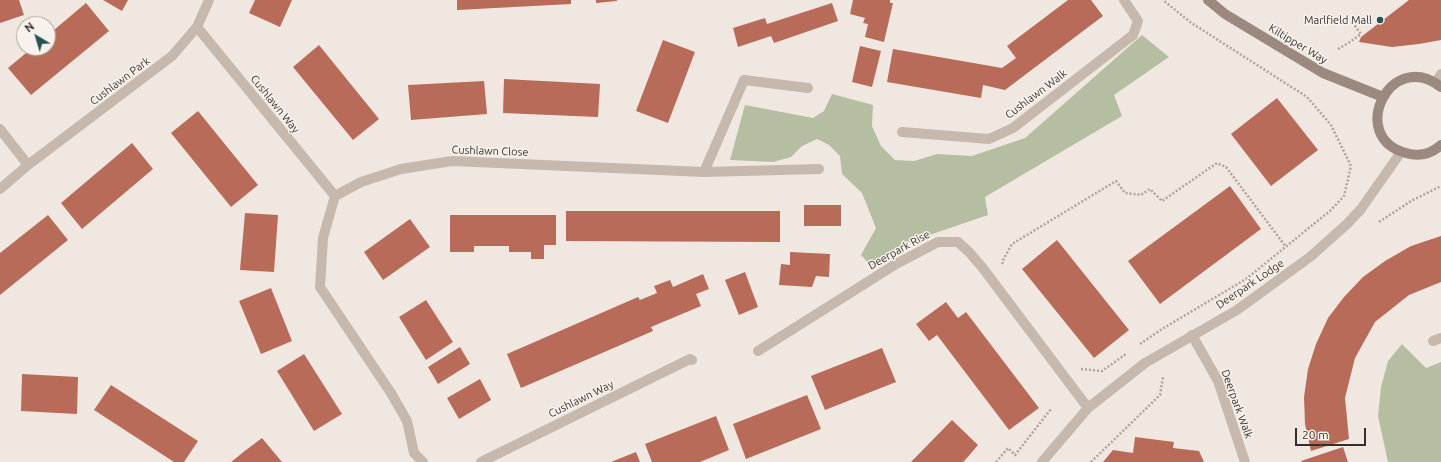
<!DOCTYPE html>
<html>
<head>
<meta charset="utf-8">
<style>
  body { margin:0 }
  #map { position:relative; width:1441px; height:462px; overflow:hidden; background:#f0e8e0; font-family:Ubuntu,sans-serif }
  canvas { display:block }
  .north { position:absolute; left:16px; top:16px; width:40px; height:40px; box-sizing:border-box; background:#f8f2ec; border:1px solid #aba49f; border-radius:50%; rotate:322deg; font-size:11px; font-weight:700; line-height:16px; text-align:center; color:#372e2b }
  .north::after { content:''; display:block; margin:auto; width:14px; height:18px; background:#255253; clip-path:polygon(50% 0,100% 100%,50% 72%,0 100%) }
  .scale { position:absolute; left:1295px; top:428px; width:71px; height:18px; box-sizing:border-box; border:2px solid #372e2b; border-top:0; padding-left:5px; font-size:12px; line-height:14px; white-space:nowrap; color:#372e2b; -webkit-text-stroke:3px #f8f2ec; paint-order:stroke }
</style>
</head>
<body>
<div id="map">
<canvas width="1441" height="462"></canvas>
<div class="north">N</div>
<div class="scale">20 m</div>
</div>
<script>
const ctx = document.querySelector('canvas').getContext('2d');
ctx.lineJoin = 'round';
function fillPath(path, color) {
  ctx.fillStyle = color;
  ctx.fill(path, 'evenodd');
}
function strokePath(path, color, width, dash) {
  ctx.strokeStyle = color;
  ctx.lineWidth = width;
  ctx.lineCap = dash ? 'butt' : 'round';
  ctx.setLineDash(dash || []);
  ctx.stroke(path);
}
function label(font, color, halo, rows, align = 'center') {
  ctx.font = font + ' Ubuntu,sans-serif';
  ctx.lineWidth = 3;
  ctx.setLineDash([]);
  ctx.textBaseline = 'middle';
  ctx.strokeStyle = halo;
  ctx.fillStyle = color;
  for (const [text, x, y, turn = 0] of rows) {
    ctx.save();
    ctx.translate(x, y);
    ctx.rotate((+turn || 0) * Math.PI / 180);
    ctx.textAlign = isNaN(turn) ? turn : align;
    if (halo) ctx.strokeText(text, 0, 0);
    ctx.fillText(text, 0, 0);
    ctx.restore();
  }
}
const green = new Path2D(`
  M1142,35L1169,57L1114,95L1122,116L985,197L988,215L912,241L871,266L861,255L876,228L862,193L842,174L840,156L829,145L817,139L802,146L791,157L773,162L730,160L745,105L813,118L824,111L832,94L873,105L872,126L881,146L895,160L914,161L937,154L972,156L1025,138Z
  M1402,344L1426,368L1441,362V462H1388L1378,416L1381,387L1388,361Z`);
const building = new Path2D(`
  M0,0H19L24,15L0,23Z
  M103,0H128L122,11Z
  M255,0H292L280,27L249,13Z
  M457,0H571V4L457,10Z
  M596,0H617V1L596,3Z
  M853,0H890V3H893L884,42L865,37L868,24L863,23L865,18L850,14Z
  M1068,0H1091L1103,16L1005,90L983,85L981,98L887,82L893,49L1002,68L1016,58L1007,46Z
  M1409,0H1441V40L1419,44L1392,47L1359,42L1361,37Z
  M86,3L109,31L31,95L8,68L32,48H48V35Z
  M832,3L838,21L774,43L771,36L738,47L733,28L765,18L767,24Z
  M663,40L695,52L668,123L636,111Z
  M319,45L379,119L353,140L293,67Z
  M860,46L881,51L872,87L852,82Z
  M504,79L600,84L598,117L503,113Z
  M484,81L487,114L411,120L408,85Z
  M1277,98L1318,150L1271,186L1231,134Z
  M198,111L258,185L231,207L171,133Z
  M132,143L153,169L82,229L61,203Z
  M1230,186L1261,229L1160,304L1128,261Z
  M804,205H841V226H804Z
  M566,211H780V242L566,241Z
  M245,213L278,215L274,272L240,270Z
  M48,215L68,240L0,295V253Z
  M450,215H556V245H544V259H531V252H509V246H474V252H450Z
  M410,219L430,247L383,280L364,252Z
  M1441,236V282L1409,295L1375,322L1355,358L1345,398L1349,439L1311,451L1305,424L1304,397L1308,369L1316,344L1328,318L1344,297L1363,277L1385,261L1411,246Z
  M1057,240L1129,330L1094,358L1022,269Z
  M790,252L830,254L829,277L816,276L812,287L779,285L781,264L790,265Z
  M745,272L758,307L739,315L725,280Z
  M703,274L709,289L696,294L701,306L651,327L653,331L521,388L507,354L638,297L640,300L657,293L654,286L670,280L673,287Z
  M271,288L292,341L261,354L239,301Z
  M426,300L453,342L426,360L399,317Z
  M946,302L958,318L966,312L1039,408L1009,430L937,335L929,341L916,324Z
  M460,347L470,364L438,384L428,367Z
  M882,348L896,382L825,410L811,376Z
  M304,354L342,414L314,431L277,371Z
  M22,374L78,377L77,414L21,411Z
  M480,379L491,400L459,419L447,398Z
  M111,385L198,441L184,462H174L94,410Z
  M807,395L821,429L746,459L733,424Z
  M716,416L729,450L700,462H652L645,444Z
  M952,420L978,445L966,459L963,462H911Z
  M1135,437L1174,442L1173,448L1199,451L1204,462H1103L1113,450L1133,453Z
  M262,438L282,462H231L246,450Z
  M1343,447L1348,462H1302L1301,461Z
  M636,452L640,462H611Z`);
const path = new Path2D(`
  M1338,49L1350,42L1361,34L1352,22
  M1379,222L1411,201L1441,186
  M1003,264L1002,262L1012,244L1116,181L1125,193L1141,195L1150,189L1162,201L1217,163L1226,167L1286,247
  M1140,344L1162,329L1246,279L1331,210L1344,196L1351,166L1331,125L1307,97L1190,22L1163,0
  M1081,369L1102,371L1126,354
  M996,462L1008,448L1015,455L1051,409
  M1091,462L1160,395L1163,377`);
const street = new Path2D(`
  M197,27L335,196
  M1436,83L1441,74
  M0,129L28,165
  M902,132L989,139L1013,128L1133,35L1138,21L1124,0
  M704,172L744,80L808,88
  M0,189L28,165L172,56L197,27L209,0
  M1192,335L1218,381L1245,462
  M1433,341L1441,338
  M758,351L896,264L938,242H958L969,252L982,267L1088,408
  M423,462L414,453L407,421L391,393L320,287L323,238L335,196L361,182L401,169L452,161L704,172L819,169
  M481,462L690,359L692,360
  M1042,462L1088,408L1145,363L1237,310L1310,257L1347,224L1361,209L1401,152`);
const secondary = new Path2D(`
  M1208,0L1225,14L1323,73L1383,97
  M1441,87C1390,47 1347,138 1406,153C1419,157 1431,154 1441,145`);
const markers = [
  [1380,20,4,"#255253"]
];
const poiNames = [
  ["Marlfield Mall",1372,20]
];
const streetNames = [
  ["Kiltipper Way",1298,44,31],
  ["Cushlawn Park",120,81,-37],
  ["Cushlawn Walk",1036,94,-37],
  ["Cushlawn Way",275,104,51],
  ["Cushlawn Close",490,151,2],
  ["Deerpark Rise",899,250,-29],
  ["Deerpark Lodge",1250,284,-34],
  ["Cushlawn Way",581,399,-26],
  ["Deerpark Walk",1237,404,70]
];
fillPath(green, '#b6bea2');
fillPath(building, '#b76b58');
strokePath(path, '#b3a298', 2.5, [2, 2]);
strokePath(street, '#c7b8ae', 10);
strokePath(secondary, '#9b887f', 10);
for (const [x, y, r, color] of markers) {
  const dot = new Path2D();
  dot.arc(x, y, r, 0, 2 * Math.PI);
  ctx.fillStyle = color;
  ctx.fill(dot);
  strokePath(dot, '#f8f2ec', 1.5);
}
label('11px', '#372e2b', '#f8f2ec', poiNames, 'right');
label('11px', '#372e2b', '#f8f2ec', streetNames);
</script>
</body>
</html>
